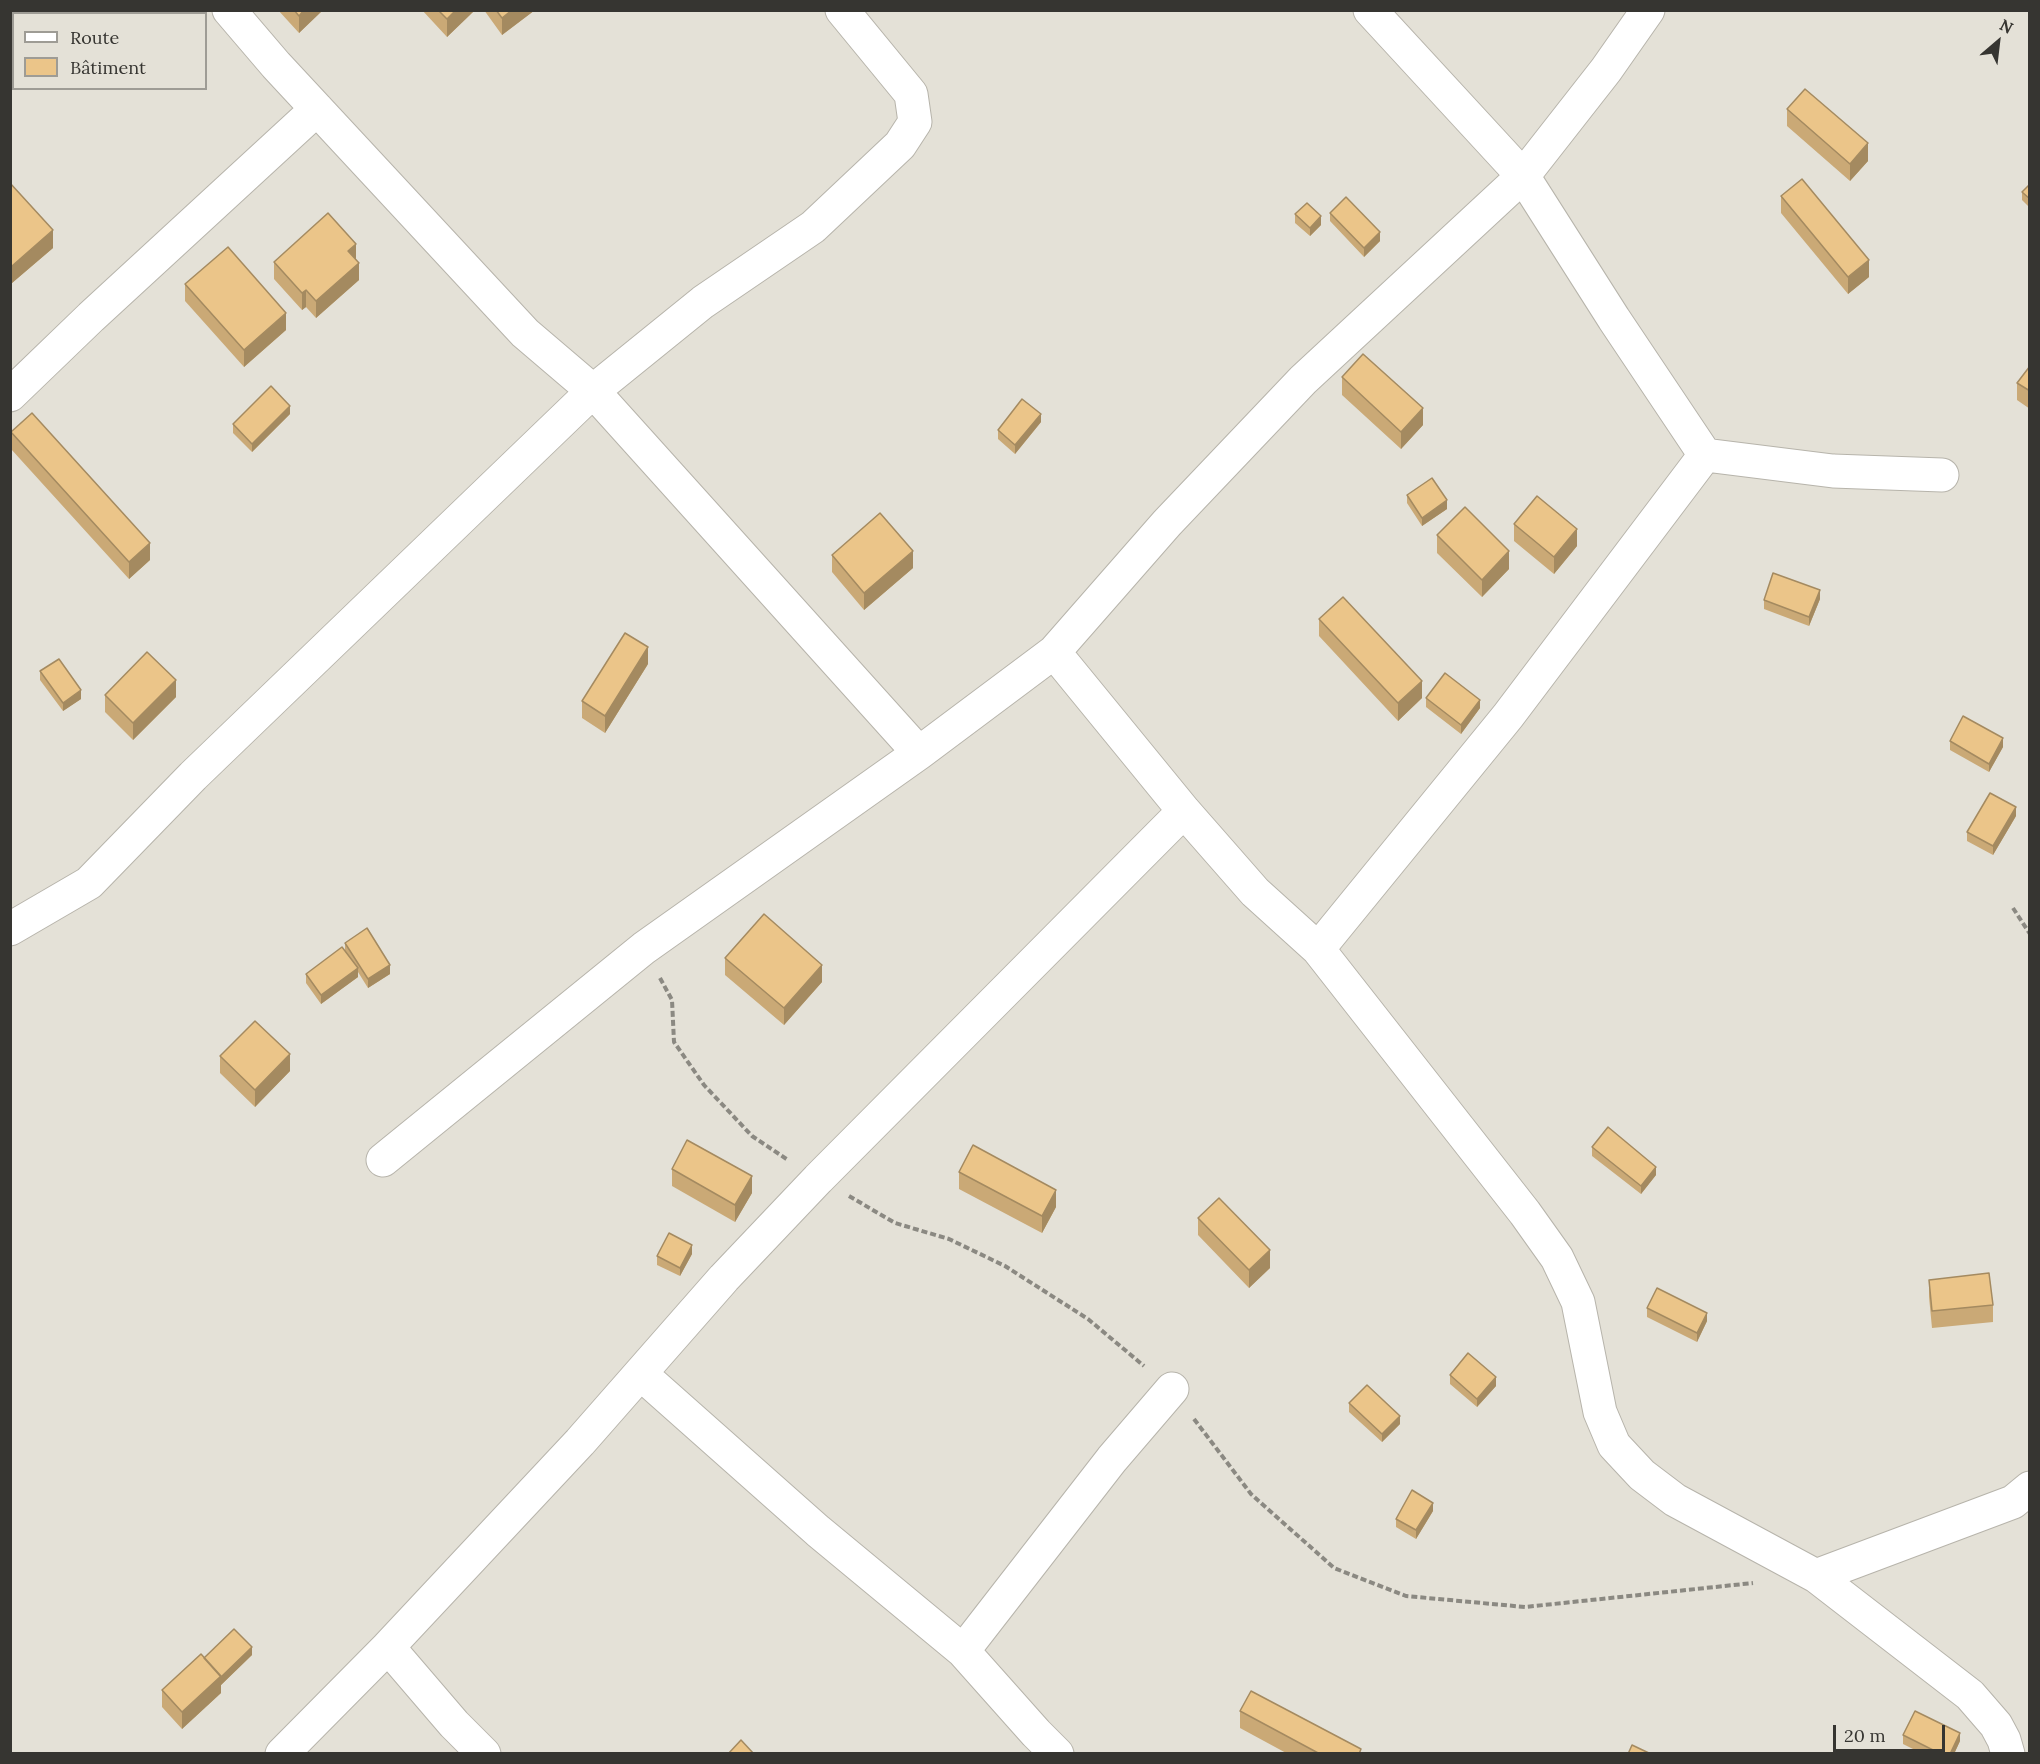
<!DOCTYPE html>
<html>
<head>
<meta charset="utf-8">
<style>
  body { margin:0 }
  #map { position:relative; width:2040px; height:1764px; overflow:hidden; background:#e4e1d7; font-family:Lora,serif }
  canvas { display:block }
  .frame { position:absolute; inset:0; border:12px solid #363531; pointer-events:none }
  .legend { position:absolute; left:12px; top:12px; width:195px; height:78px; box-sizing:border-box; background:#e4e1d7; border:2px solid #9e9c95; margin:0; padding:8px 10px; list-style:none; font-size:18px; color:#363531 }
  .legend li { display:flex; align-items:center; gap:12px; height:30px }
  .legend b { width:30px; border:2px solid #9e9c95 }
  .north { position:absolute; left:1968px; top:12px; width:60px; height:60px; -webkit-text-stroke:4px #e4e1d7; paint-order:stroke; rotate:28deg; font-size:16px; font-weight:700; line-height:24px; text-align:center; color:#363531 }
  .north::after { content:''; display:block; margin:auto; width:21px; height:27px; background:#363531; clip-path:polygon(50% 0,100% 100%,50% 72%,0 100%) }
  .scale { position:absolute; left:1833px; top:1725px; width:112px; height:27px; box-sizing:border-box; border:3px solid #363531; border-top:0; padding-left:8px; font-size:18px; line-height:21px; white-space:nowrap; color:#363531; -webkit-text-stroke:4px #e4e1d7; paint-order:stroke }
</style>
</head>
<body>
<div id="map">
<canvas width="2040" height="1764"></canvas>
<div class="frame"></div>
<ul class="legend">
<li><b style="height:8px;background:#fff"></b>Route</li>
<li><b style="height:16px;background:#ebc589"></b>Bâtiment</li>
</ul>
<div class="north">N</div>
<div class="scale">20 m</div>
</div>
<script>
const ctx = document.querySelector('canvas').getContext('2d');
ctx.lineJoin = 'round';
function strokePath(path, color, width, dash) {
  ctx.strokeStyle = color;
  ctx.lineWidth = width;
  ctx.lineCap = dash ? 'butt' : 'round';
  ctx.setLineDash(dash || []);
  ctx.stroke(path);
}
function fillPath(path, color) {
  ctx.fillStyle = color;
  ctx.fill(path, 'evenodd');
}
const path = new Path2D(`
  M2013,908L2030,934
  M660,978L672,1000L674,1042L704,1085L752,1136L788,1160
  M849,1196L895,1223L949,1239L1005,1266L1088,1319L1144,1366
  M1194,1419L1251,1494L1334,1568L1406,1596L1525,1607L1753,1583`);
const minor = new Path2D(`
  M229,10L276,65L525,333L593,391L919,753
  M1370,10L1523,176L1614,319L1705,455L1833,471L1942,475
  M10,395L91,317L317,109
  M1054,652L1184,811L1255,892L1318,949L1525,1213L1557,1258L1578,1302L1600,1412L1614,1445L1642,1475L1675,1500L1816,1576L1970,1695L1996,1725L2004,1740L2008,1754
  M10,929L89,883L193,776L593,391L703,302L813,227L900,145L915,122L911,94L842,10
  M1318,949L1508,716L1705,455
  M383,1160L644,948L919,753L1054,652L1167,523L1303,380L1523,176L1606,70L1648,10
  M641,1374L818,1531L963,1651
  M1816,1576L2013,1502L2030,1488
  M388,1647L454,1724L484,1754
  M282,1754L388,1647L580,1442L724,1278L818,1179L1184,811
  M1057,1754L1036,1733L963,1651L1112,1459L1172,1389`);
const wall = new Path2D(`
  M278,10H323L299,33Z
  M422,10H473V12L447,37Z
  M484,10H535L502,35Z
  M1787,109L1868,161L1850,181L1787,126Z
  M10,183L53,248L12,283L10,282Z
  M2030,184V208L2022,200V192Z
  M1781,196L1869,277L1848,294L1781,213Z
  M1330,213L1380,241L1364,257L1330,221Z
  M1295,214L1321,225L1310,236L1295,223Z
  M356,260L359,280L316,318L306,307L302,310L274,279V262Z
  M185,284L286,330L244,367L185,301Z
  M2030,366V409L2017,400V383Z
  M1342,377L1423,425L1401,449L1342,395Z
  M290,414L252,452L233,433V424Z
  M1041,422L1015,454L998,439V430Z
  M11,432L150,560L129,579L11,449Z
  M1407,495L1447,509L1422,526L1407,503Z
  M1514,524L1577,546L1554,574L1514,541Z
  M1437,535L1509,569L1482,597L1437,553Z
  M832,555L913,568L864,610L832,572Z
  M1820,599L1809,626L1764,609V600Z
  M1319,619L1422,698L1398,721L1319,636Z
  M648,664L605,733L582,718V701Z
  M40,671L81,699L63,711L40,680Z
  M105,695L176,697L133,740L105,712Z
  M1426,698L1480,708L1461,734L1426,707Z
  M1950,741L2003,747L1989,772L1950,750Z
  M2016,816L1993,855L1967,841V832Z
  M345,943L390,974L368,988L358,972V977L321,1004L306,983V974L345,951Z
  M725,958L822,982L784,1025L725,975Z
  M220,1056L290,1071L255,1107L220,1073Z
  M1592,1147L1656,1175L1641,1194L1592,1156Z
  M672,1169L752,1193L735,1222L672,1186Z
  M959,1172L1056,1207L1042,1233L959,1189Z
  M1198,1218L1270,1268L1249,1288L1198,1235Z
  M692,1254L680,1276L657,1265V1256Z
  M1929,1280L1993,1305V1322L1932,1328L1929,1297Z
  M1647,1308L1707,1321L1697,1342L1647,1317Z
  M1450,1375L1496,1386L1477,1407L1450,1384Z
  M1349,1403L1400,1424L1382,1442L1349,1412Z
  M1433,1511L1416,1539L1396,1527V1519Z
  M252,1655L221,1685V1693L182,1729L162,1707V1690L204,1658Z
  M1240,1711L1361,1754H1288L1240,1728Z
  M1903,1735L1960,1741L1954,1754H1923L1903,1744Z`);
const shadedWall = new Path2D(`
  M304,10H323L299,33V16Z
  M456,10H473V12L447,37V19Z
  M512,10H535L502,35V18Z
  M1868,143V161L1850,181V164Z
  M1321,216V225L1310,236V228Z
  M53,230V248L12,283V266Z
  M1380,232V241L1364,257V248Z
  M356,244V261L348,251Z
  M1869,260V277L1848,294V277Z
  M359,263V280L316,318V301Z
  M306,290V307L302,310V293Z
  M286,313V330L244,367V350Z
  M290,406V414L252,452V444Z
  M1423,408V425L1401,449V432Z
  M1041,414V422L1015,454V445Z
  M1447,500V509L1422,526V518Z
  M1577,529V546L1554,574V557Z
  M150,543V560L129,579V562Z
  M913,551V568L864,610V593Z
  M1509,551V569L1482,597V580Z
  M1820,590V599L1809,626V617Z
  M648,647V664L605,733V716Z
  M176,680V697L133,740V723Z
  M1422,681V698L1398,721V703Z
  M81,690V699L63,711V703Z
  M1480,700V708L1461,734V725Z
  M2003,738V747L1989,772V764Z
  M2016,807V816L1993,855V846Z
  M390,965V974L368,988V979Z
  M822,965V982L784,1025V1008Z
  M358,968V977L321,1004V995Z
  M290,1054V1071L255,1107V1090Z
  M1656,1167V1175L1641,1194V1186Z
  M752,1176V1193L735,1222V1205Z
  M1056,1190V1207L1042,1233V1216Z
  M692,1245V1254L680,1276V1268Z
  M1270,1250V1268L1249,1288V1270Z
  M1707,1313V1321L1697,1342V1333Z
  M1496,1377V1386L1477,1407V1399Z
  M1400,1416V1424L1382,1442V1434Z
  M1433,1503V1511L1416,1539V1530Z
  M252,1647V1655L221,1685V1693L182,1729V1712Z
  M1960,1733V1741L1954,1754H1950Z`);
const building = new Path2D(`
  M294,10H304L299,16Z
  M438,10H456L447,19Z
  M496,10H512L502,18Z
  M1805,89L1868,143L1850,164L1787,109Z
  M1802,179L1869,260L1848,277L1781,196Z
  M10,183L53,230L12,266L10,265Z
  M2030,184V199L2022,192Z
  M1346,197L1380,232L1364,248L1330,213Z
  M1307,203L1321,216L1310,228L1295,214Z
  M328,213L356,244L348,251L359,263L316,301L306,290L302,293L274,262Z
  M228,247L286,313L244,350L185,284Z
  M1363,354L1423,408L1401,432L1342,377Z
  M2030,366V391L2017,383Z
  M271,386L290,406L252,444L233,424Z
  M1022,399L1041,414L1015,445L998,430Z
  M32,413L150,543L129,562L11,432Z
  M1432,478L1447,500L1422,518L1407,495Z
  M1537,496L1577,529L1554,557L1514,524Z
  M1465,507L1509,551L1482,580L1437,535Z
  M880,513L913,551L864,593L832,555Z
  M1773,573L1820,590L1809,617L1764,600Z
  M1343,597L1422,681L1398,703L1319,619Z
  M625,633L648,647L605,716L582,701Z
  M147,652L176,680L133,723L105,695Z
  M59,659L81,690L63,703L40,671Z
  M1445,673L1480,700L1461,725L1426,698Z
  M1963,716L2003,738L1989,764L1950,741Z
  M1990,793L2016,807L1993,846L1967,832Z
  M764,914L822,965L784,1008L725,958Z
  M367,928L390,965L368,979L345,943Z
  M342,947L358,968L321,995L306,974Z
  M255,1021L290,1054L255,1090L220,1056Z
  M1608,1127L1656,1167L1641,1186L1592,1147Z
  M687,1140L752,1176L735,1205L672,1169Z
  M973,1145L1056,1190L1042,1216L959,1172Z
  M1219,1198L1270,1250L1249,1270L1198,1218Z
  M669,1233L692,1245L680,1268L657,1256Z
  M1989,1273L1993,1305L1932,1311L1929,1280Z
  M1657,1288L1707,1313L1697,1333L1647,1308Z
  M1468,1353L1496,1377L1477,1399L1450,1375Z
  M1367,1385L1400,1416L1382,1434L1349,1403Z
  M1412,1490L1433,1503L1416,1530L1396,1519Z
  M234,1629L252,1647L221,1677L204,1658Z
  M201,1654L221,1676L182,1712L162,1690Z
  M1251,1691L1361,1749L1359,1754H1320L1240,1711Z
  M1915,1711L1960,1733L1950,1754H1941L1903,1735Z
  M741,1740L754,1754H728Z
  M1632,1745L1651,1754H1628Z`);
strokePath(minor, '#b7b4ab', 35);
strokePath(path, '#8b8982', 4, [6, 3]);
strokePath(minor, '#fff', 33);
fillPath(wall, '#caa976');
fillPath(shadedWall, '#a48a60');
fillPath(building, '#ebc589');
strokePath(building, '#a48a60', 1.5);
</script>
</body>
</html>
